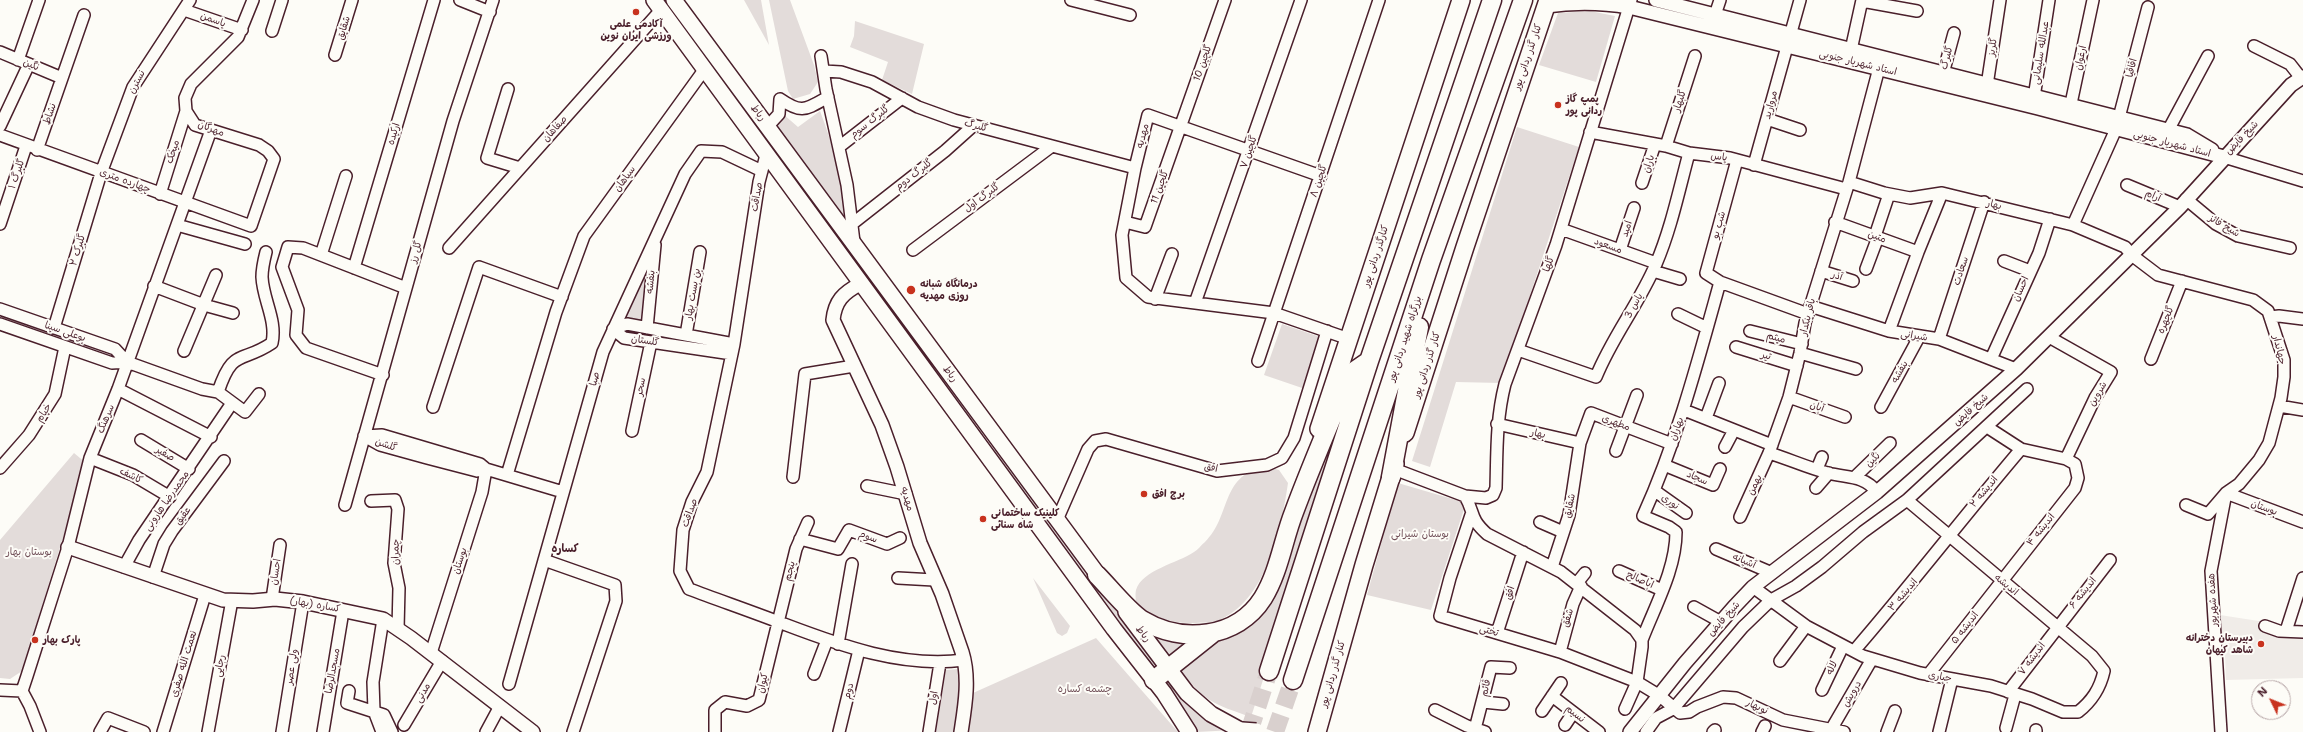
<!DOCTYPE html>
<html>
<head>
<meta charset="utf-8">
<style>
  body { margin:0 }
  #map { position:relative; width:2303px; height:732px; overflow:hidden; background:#fdfcf7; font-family:"Shantell Sans",sans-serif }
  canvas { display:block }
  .north { position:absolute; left:2251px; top:680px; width:40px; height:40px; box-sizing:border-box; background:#fdfcf7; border:1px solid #b5a4a5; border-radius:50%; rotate:313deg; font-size:11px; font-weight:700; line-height:16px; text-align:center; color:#4a1f2b }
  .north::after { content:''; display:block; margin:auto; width:14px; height:18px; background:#c8321e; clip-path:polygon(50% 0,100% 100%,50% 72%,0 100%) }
</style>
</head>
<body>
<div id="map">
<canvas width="2303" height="732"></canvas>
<div class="north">N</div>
</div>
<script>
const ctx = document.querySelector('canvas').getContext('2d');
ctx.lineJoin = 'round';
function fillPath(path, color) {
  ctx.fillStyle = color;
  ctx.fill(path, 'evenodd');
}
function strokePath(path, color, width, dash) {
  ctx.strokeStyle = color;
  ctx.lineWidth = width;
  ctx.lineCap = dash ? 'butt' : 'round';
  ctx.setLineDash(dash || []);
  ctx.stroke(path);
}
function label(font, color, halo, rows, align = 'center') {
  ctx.font = font + ' "Shantell Sans","Playpen Sans Arabic",sans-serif';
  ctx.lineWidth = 4;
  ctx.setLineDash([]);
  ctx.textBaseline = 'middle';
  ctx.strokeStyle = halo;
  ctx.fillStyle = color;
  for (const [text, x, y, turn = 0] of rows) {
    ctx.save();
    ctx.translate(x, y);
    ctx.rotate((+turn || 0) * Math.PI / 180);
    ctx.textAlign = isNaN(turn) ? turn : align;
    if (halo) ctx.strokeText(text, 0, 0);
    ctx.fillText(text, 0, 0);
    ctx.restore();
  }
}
const built = new Path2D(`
  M2220,615L2265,622L2303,634V678L2226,680L2225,655L2218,653Z`);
const green = new Path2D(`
  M744,0H761L769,45Z
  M769,0H790L814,65L818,82L810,94L793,99L788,91Z
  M1590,11L1615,16L1596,82L1539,65L1558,13Z
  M855,21L924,44L912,94L882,80L888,62L850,47L854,36Z
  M820,111C834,147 842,181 846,220L775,126L783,114L798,127Z
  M1517,127L1579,147L1501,383L1456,382L1430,467L1412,461Z
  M653,252L643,323L624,319Z
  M1282,324L1326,339L1308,390L1264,375Z
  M1337,423L1345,427L1251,717C1214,704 1204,702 1180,669L1226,635L1278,585Z
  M996,449L1157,665L1152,670L992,452Z
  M74,453L86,463L22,671L10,679L0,678V540Z
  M1264,466L1279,470L1288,483C1281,530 1266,602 1217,621C1211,623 1202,622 1196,623C1173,624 1154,618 1136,605C1136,601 1135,594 1136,590C1142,570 1178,563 1194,552C1198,550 1201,545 1205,542C1232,515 1219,478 1264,466Z
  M1398,483L1466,503L1431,610L1367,595Z
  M1033,578L1070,626L1067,633L1062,636L1057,633Z
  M1150,628L1202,636L1169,658Z
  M1096,638L1178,732H967L973,693Z
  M958,669L961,682L955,732H936L946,670Z
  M1167,680C1191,709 1199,714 1234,730L1197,732L1192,722L1162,683Z`);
const trunkTunnel = new Path2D(`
  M1249,732L1269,671
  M1275,732L1293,680`);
const minor = new Path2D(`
  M460,0L490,12
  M1071,0L1130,15
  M1862,1L1917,11
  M184,10L242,30
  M1715,15L1720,0
  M272,31L282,0
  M2254,46L2290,64L2301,78
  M1851,50L1862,0
  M0,52L62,78
  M335,55L352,0
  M821,56L826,89L847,185L854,242
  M18,60L39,0
  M824,71L841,72L872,82L918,107L954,120L1135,168
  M1941,81L1954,33
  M508,89L487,158L520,168
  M1986,92L2000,0
  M2033,104L2049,0
  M2069,113L2093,0
  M1767,119L1800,130
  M0,126L29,64
  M768,126L779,114L780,99C802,114 805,110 828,97
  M1590,132L1666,146L1689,153L1730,158L1846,189
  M0,135L251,226L274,159L268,151L259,145L195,125L186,111L185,98L191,84L238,37L253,0
  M2164,138L2208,56
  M1666,146L1695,56
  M839,147L902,98
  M37,150L84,15
  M766,155L759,182L734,344L707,472L692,502L683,530L680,571L689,589C721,601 753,612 784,624C842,646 902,668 964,660
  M2224,157L2303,181
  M1737,160L1706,273L1720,282L1808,314
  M1754,165L1800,0
  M1321,176L1148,115L1135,168L1122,235L1126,278L1148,297L1274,313L1349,339
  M1849,182L1884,193L1910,198L1942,193L2073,225L2125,247L2133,256L2158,275L2253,300L2268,311L2284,360V377L2281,398L2269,443L2259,460L2239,484L2226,493L2208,514L2186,505
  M1642,183L1655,144
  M2127,185L2180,207
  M160,194L186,111
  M2186,199L2216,224L2238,236L2290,248
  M1125,222L1145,227L1225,0
  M1835,222L1918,252
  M0,224L26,146
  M852,224L945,151L974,125
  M177,225L245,244
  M2073,225L2116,129L2148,7
  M1561,229L1656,263
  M1875,236L1887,200
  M449,248L661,10
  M913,250L1052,146
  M1620,250L1634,208
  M321,255L346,176
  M2004,261L2030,271
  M354,268L434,0
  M1866,269L1878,237
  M1653,271L1680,279
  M1821,271L1853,281
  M154,286L204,305L233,313
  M1155,299L1172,254
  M1195,303L1301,0
  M1810,306L1889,331L1939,339L2016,369
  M0,309L115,349L127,362
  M1678,314L1707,328
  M2270,317L2279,316L2303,319
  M0,324L112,363L127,362L202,389L218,392L245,412L259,394
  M54,328L101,173L133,87L190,0
  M647,328L655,245
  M613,329L627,324L734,344
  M613,329L624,338L732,354
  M1750,331L1802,344
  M1889,331L1918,252L1942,193
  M686,335L700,252
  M2049,337L2111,372L2095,398L2066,459
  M1939,339L1984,202
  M1736,347L1797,366
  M1518,350L1596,377C1612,337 1639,304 1656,264C1671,229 1679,190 1689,153
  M184,351L216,275
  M1800,353L1856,369
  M1991,359L2039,253L2050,219
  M2151,359L2182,281
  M1258,361L1379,0
  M383,375L306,348L296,335L298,310L282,267L288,247L303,248L406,288
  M118,389L211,437
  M218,392C233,347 241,364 272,343C277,320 263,300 262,277C262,269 264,260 266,252
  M1789,397L1845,417
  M2279,406L2303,410
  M433,407L479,267L562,297
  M1881,407L1919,337
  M1684,410L1772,445
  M1706,418L1719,383
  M1497,424L1580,443
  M632,431L651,342
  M382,435L480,464L486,469L477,471L427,458L380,445L364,436Z
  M141,440L189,469
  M1725,447L1734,430
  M1616,451L1637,395
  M1769,453C1789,459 1808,468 1828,473C1847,478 1864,475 1877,492
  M90,458L133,475L170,497
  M1664,465L1713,485L1720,469
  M0,468L29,435L55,394L65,347
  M1394,469L1465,496C1475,513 1469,518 1487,534L1561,572L1635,630L1642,640V647L1637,682L1660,696L1680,713L1689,712L1697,707L1723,697L1736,698L1783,720L1844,732
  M1817,469L1822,457
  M507,475L556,312L584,236L704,70
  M1856,476L1890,443
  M793,477L805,374L854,366
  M867,486L906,494
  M1816,488L1829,473
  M1655,491L1686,513
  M1465,496L1486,498L1493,495L1496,488C1497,453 1496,419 1505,384L1556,245L1631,0
  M371,501L395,500L398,509L394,563L399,588L398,629
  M345,505L453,121L493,0
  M1471,515L1450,578L1440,616L1560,652L1637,682L1625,709
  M1740,517L1769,453L1789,397L1800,353L1805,323L1849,182L1879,68
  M1057,520L1088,449L1095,441L1106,439L1217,471L1267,465L1282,458L1294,438L1327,331
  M1540,522L1563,532
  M800,539L838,549L849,530L887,544L900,538
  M1716,549L1772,573
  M544,560L615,585L616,601L573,732
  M124,567L139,540L232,403
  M1552,567L1569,515L1580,443L1591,413L1672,444
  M1619,571L1662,590
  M153,577L164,544L172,531L224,461
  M898,578L934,580
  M1577,583L1585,573
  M1753,587L1806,626L1863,656L1920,673L1991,686L2032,699L2063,712H2078C2092,701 2100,689 2104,671L2092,656L1907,500
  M272,599L280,545
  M1694,607L1721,622
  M2265,626L2279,631L2303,632
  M2286,631L2303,578
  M1497,633L1523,552
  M1642,640C1655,606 1676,569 1676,532L1669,527L1643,516C1677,441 1698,361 1720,282
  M838,644L852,564
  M1854,651C1911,585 1964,516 2021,449
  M1560,652L1573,604L1581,586
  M431,653L482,492L486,469L563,492
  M1780,661L1806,626
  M814,674L827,640
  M1928,675L2075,488L2078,478L2075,464L2066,459L2021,449L1987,427
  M509,684L603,352L685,174L701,151L722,152L762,171
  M0,690L22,691L27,676L68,547L90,458L118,389L211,130
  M1822,690L1843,646
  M22,691L30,706L40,732
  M349,691L347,703L384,715L392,732
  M2008,692L2110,560
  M1552,696L1599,732
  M1483,702L1503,704
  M1435,710L1467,726L1485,732
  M1542,711L1561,683
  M404,725L442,661
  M1565,725L1573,713
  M1832,728L1872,659
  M2006,728L2015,695
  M1475,729L1491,667L1510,668
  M100,732L108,718L144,732
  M163,732L205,595
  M208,732L232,600
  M282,732L303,602
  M323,732L343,611
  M382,732L374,711L373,682L383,619
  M486,732L500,706
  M715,732V710L725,702L747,706L759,700L796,549L808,522
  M839,732L859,650
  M929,732L940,663
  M1646,732L1656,718L1673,709L1743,627L1771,600L1796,586L1822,567L1863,532L1907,500L2027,389
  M1713,732L1715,730
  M1762,732L1765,726
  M1887,732L1895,711
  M1939,732L1952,679
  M2036,732V730
  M2221,732L2211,571L2226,493L2303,522`);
const tertiary = new Path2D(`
  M1656,0L2187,135L2212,150
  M1546,6C1574,2 1600,2 1629,7L2038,108L2224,157
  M860,284C843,293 835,301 833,320L882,425L897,467L920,543L942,594L962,652C970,678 965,706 961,732
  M68,547L223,600L253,601L275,599L303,602L383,619L411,638L533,732
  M1630,732L1685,663L1734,607L1753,587L1877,492L2016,369L2180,207L2291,85L2303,77`);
const secondary = new Path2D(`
  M654,0L1114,629L1164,693L1189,732
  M674,0L1104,583
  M1126,612L1187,693L1211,714L1242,731`);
const primary = new Path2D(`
  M1319,429L1461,0
  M1405,433L1465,247L1548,0
  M1317,732L1364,565L1395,464`);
const trunk = new Path2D(`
  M1391,477L1419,327
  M1097,575C1109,587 1128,611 1142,620C1182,644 1237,639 1263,598C1279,572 1283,540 1294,512C1311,466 1331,420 1350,374L1369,361
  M1269,671L1369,361L1492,0
  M1154,680L1213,633
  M1293,680L1431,260L1523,0`);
const primaryBridge = new Path2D(`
  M1242,731L1256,732`);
const markers = [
  [636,12,4,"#c8321e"],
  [1558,105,4,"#c8321e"],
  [911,290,5,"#c8321e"],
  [1144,494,4,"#c8321e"],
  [983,519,4,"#c8321e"],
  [35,640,4,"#c8321e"],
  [2261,644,4,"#c8321e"]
];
const streetNames = [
  ["یاسمن",213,20,20],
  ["شقایق",344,28,-73],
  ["گلریز",1993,47,-82],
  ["عبدالله سلیمانی",2041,53,-81],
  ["کنار گذر ردانی پور",1528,57,-71],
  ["گلبرگ",1947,58,-76],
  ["ارغوان",2081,58,-78],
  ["گلچین 10",1203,63,-71],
  ["استاد شهریار جنوبی",1858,63,14],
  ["نگین",31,65,23],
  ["اقاقیا",2132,68,-76],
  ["نسترن",137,82,-62],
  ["گلبهار",1680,101,-72],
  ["مروارید",1771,105,-75],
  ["رباط",758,113,53],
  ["نشاط",50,114,-71],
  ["گلبرگ سوم",870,122,-38],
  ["گلبرگ",976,126,15],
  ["مهرگان",211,129,21],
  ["صفاهان",555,129,-48],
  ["ارکیده",394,134,-73],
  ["مهدیه",1143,136,-76],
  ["شیخ فایض",2242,138,-46],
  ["استاد شهریار جنوبی",2172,144,15],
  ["میخک",173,152,-72],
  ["گلچین ۷",1249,152,-71],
  ["یاس",1719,157,8],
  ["باران",1649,164,-72],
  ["گلبرگ ۱",17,174,-71],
  ["گلبرگ دوم",914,175,-38],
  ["سپاهان",625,179,-54],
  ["چهارده متری",125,181,20],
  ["گلچین ۸",1319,181,-71],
  ["گلچین 11",1160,187,-70],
  ["آرام",2153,196,23],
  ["صداقت",757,197,-80],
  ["گلبرگ اول",982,198,-37],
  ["بهار",1994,205,14],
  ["شب بو",1719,225,-74],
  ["شیخ فائز",2224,226,31],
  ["امید",1627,229,-72],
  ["متین",1877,237,20],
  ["مسعود",1608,246,20],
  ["گلبرک ۲",78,250,-73],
  ["گل رز",416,252,-74],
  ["کنارگذر ردانی پور",1376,256,-72],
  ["گلها",1549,264,-70],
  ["سعادت",1961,271,-72],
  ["آذر",1837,276,19],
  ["بنفشه",651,282,-85],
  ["احسان",2021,289,-66],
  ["بن بست بهار",693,294,-80],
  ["یاس 3",1634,306,-61],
  ["باقر بنکدار",1808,317,-76],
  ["گلچهره",2166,320,-68],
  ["بوعلی سینا",65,332,19],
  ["شیرانی",1914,336,9],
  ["میثم",1776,338,15],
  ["بزرگراه شهید ردانی پور",1405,339,-72],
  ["گلستان",645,341,9],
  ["جهاندار",2279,350,77],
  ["تیر",1766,356,17],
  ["کنار گذر ردانی پور",1427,365,-72],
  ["بنفشه",1900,372,-61],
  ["رباط",950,374,54],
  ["صبا",595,379,-75],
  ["سحر",641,387,-78],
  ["شروین",2098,394,-60],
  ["آبان",1817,407,20],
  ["شیخ فایض",1971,410,-42],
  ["خیام",44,413,-57],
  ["سرهنگ",106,419,-68],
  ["مطهری",1616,423,21],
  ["بهاران",1677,429,-70],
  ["بهار",1538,434,13],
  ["گلشن",386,445,20],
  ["صفیر",165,454,31],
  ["نگین",1873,460,-44],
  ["افق",1211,468,11],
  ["کاشف",131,476,26],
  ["سجاد",1697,478,23],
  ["بهمن",1755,485,-65],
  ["اندیشه ۲",1984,492,-50],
  ["مهدیه",907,499,74],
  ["محمدرضا هارونی",167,501,-55],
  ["نوری",1670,502,35],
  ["شقایق",1570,506,-78],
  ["بوستان",2264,508,20],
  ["صداقت",690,513,-70],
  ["عقیق",183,516,-53],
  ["اندیشه ۴",2041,530,-51],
  ["سوم",868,537,21],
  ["چمران",396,552,-89],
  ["بوستان",460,561,-72],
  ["آشیانه",1744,561,23],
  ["پنجم",790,571,-75],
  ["احسان",276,572,-81],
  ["اباصالح",1640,580,24],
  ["اندیشه",2006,585,39],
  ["افق",1510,593,-71],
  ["اندیشه ۶",2083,593,-51],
  ["اندیشه ۳",1903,595,-49],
  ["هفده شهریور",2213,600,-93],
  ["کساره (بهار)",315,605,10],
  ["شفق",1568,618,-73],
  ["شیخ فایض",1724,619,-48],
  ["اندیشه ۵",1965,628,-52],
  ["تختی",1489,631,16],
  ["رباط",1143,634,53],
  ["اندیشه ۷",2032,659,-53],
  ["نعمت الله صفری",184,664,-73],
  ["رجایی",220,666,-80],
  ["ولی عصر",292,667,-81],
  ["لاله",1832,668,-65],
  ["مسجدالرضا",333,671,-80],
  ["کنار گذر ردانی پور",1333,674,-74],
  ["جباری",1940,677,10],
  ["کیوان",763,683,-77],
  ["قائم",1486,688,-78],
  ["دوم",849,691,-76],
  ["مدنی",423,693,-59],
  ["درویش",1852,694,-60],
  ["اول",934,698,-81],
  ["نوبهار",1757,707,25],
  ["نسیم",1575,714,37]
];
const poiNames = [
  ["آکادمی علمی",636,24,"center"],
  ["ورزشی ایران نوین",636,36,"center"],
  ["پمپ گاز",1566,99],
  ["ردانی پور",1566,111],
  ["درمانگاه شبانه",920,284],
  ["روزی مهدیه",920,296],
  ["برج افق",1152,494],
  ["کلینیک ساختمانی",991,513],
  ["شاه سنائی",991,525],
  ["دبیرستان دخترانه",2253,638,"right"],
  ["شاهد کیهان",2253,650,"right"],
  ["پارک بهار",43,640]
];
const parkNames = [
  ["بوستان شیرانی",1420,534],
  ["بوستان بهار",29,552],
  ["چشمه کساره",1085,689]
];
const neighbourhoodNames = [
  ["کساره",565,549]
];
fillPath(built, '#f0ece8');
fillPath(green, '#e3dcda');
strokePath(trunkTunnel, '#d9d0ce', 18, [18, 9]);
strokePath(minor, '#4a1f2b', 14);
strokePath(tertiary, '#4a1f2b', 16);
strokePath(secondary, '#4a1f2b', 18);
strokePath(primary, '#4a1f2b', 20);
strokePath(trunk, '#4a1f2b', 21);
strokePath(minor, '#fdfcf7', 11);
strokePath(tertiary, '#fdfcf7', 13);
strokePath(secondary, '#fdfcf7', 15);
strokePath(primary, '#fdfcf7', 17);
strokePath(trunk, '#fdfcf7', 18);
strokePath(primaryBridge, '#4a1f2b', 20, []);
strokePath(primaryBridge, '#fdfcf7', 17);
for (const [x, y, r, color] of markers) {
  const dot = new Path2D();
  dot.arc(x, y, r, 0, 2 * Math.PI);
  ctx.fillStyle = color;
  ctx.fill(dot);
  strokePath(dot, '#fdfcf7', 1.5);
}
label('10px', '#4a1f2b', '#fdfcf7', streetNames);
label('bold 10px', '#4a1f2b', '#fdfcf7', poiNames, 'left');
label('10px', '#704e57', '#fdfcf7', parkNames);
label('bold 11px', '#4a1f2b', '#fdfcf7', neighbourhoodNames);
</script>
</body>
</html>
